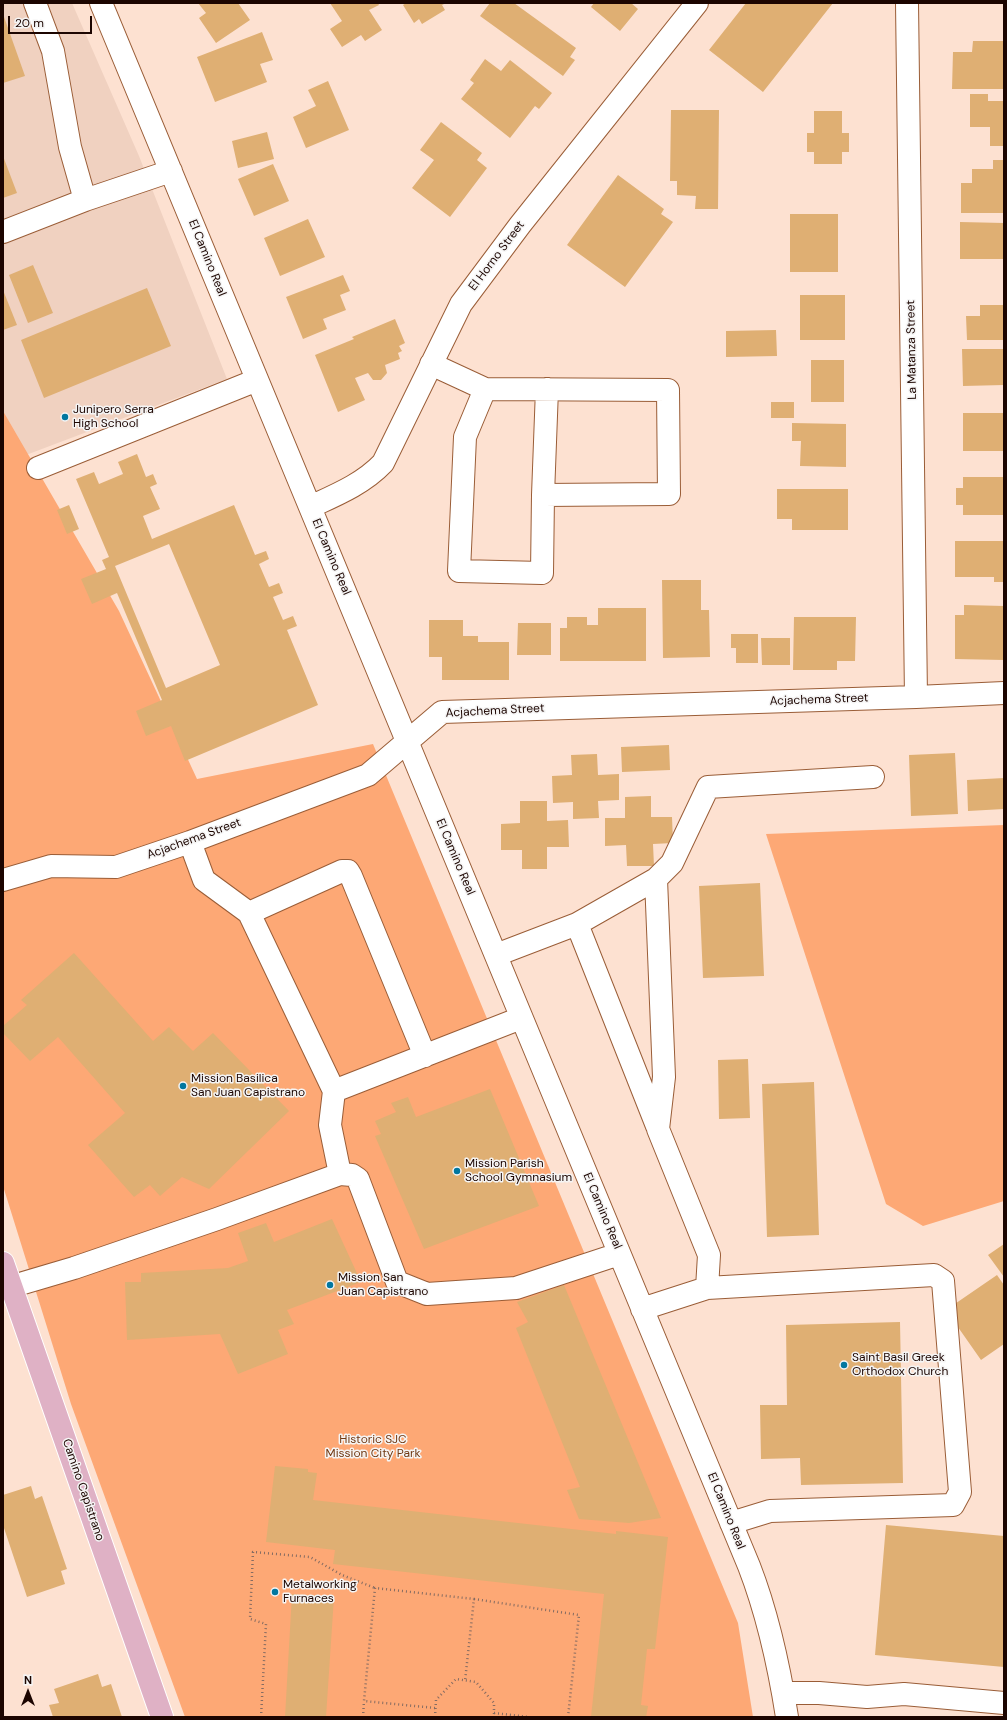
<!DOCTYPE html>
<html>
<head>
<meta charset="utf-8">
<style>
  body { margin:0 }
  #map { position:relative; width:1007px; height:1720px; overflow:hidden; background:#fde1d1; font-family:"DM Sans",sans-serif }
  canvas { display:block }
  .frame { position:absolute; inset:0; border:4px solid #1c0500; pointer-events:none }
  .north { position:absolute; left:8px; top:1672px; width:40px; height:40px; -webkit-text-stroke:3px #f5f5f5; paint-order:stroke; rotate:0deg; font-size:11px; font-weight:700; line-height:16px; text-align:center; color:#1c0500 }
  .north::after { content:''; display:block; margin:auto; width:14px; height:18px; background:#1c0500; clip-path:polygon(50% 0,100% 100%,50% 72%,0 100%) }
  .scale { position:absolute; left:8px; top:16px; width:84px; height:18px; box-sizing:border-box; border:2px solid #1c0500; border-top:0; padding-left:5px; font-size:12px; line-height:14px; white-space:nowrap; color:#1c0500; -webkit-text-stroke:3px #f5f5f5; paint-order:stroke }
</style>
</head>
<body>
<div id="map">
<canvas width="1007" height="1720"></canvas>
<div class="frame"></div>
<div class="north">N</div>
<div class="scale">20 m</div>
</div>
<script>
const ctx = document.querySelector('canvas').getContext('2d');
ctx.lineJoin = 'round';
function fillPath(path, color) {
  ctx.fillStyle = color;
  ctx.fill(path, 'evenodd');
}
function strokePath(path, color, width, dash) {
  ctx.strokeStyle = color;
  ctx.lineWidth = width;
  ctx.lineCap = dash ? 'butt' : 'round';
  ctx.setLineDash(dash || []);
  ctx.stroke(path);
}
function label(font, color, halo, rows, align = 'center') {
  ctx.font = font + ' "DM Sans",sans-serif';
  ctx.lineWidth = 3;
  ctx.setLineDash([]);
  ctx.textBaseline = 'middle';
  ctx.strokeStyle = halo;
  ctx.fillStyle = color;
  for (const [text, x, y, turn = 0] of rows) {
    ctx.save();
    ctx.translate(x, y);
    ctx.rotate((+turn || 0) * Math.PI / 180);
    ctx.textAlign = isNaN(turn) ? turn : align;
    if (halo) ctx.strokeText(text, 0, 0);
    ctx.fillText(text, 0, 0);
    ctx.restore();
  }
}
const built = new Path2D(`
  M3,3H72L139,156L227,379L26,455L3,858Z`);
const green = new Path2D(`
  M3,411L119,611L197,779L373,744L738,1623L753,1717H185L71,1404L3,1186Z
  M1004,825V1201L923,1226L886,1204L766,834Z`);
const building = new Path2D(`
  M198,3H238L250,20L216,43L199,18L206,13Z
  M330,3H378L379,5L369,10L382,30L365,41L361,35L342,47L330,29L342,21Z
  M406,3H446L442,5L445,10L422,24L419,19L414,23L403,5Z
  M490,3H514L576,48L570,57L575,60L563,76L480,16Z
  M594,3H631L638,9L620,31L591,7Z
  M746,3H833L763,92L709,50Z
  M3,14L25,76L3,83Z
  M262,32L273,60L260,64L267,82L215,102L197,57Z
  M973,41H1004V89H952L953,52H972Z
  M485,59L501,71L510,60L552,93L539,109L535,106L510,138L461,99L474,83L470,80Z
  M328,81L349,130L306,148L293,117L316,106L308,90Z
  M970,94H988V101H1004V146H990V127H970Z
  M671,110H719L718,209H695L696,196L677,195V181H670Z
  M814,111H842V133H849V152H842V164H814V152H807V133H814Z
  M441,122L482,153L477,160L487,168L450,217L412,188L434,160L420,150Z
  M267,132L274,159L238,168L232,141Z
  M3,156L17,193L3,198Z
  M993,160H1004V213H961V183H972V169H993Z
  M273,164L289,201L254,216L238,179Z
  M618,175L664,209L661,214L673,222L625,287L567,245Z
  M790,214H838V272H790Z
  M308,219L325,257L280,276L264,238Z
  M960,222L1004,223V259H960Z
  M33,265L53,313L28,323L9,275Z
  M343,275L350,291L340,295L346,310L323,319L327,329L303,339L286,297Z
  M147,288L171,346L44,398L21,340Z
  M3,290L17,325L3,330Z
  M800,295H845V340H800Z
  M980,305H1004V340H967L966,316H980Z
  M395,319L405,343L399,346L402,351L398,353L400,359L385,365L387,373L381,380H373L368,373L355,378L365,400L338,412L315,355L354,339L352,337Z
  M776,330L777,356L726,357V331Z
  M962,349H1004V385L963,386Z
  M811,360H844V402H811Z
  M771,402H794V418H771Z
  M963,413H1004V451H963Z
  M792,423L846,424V467L800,466L801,441H792Z
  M137,454L146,477L153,474L157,484L150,487L160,509L143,516L152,539L234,505L255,555L266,551L269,559L259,564L269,587L279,583L283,593L273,597L283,620L293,616L297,626L287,630L318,705L185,761L171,726L146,736L136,711L162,700L117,593L92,604L81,579L106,569L102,560L109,557L76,479L94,472L99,484L123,474L118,462ZM169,544L220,665L166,688L115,566Z
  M963,477H1004V515H963V505H956V488H963Z
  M777,489H848V530H792V519H777Z
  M69,505L79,529L67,534L57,510Z
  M955,541H1004V582H994V577H955Z
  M662,580H701V610H709L710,657L663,658Z
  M964,605L1004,606V660L955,659V615H964Z
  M598,608H646V661H560V628H567V617H587V625H598Z
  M794,617H856L855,661H837V670H793Z
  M429,620H463V636H478V642H509V680H442V657H429Z
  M518,623H551V655H517Z
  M731,634H758V663H736V648H731Z
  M761,638H790V665H762Z
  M669,745L670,770L622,772L621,747Z
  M955,753L958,814L911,816L909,755Z
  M597,754L598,775L619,774V800L598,801L599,818L573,819V802L553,803L552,776L572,775L571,755Z
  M1004,778V809L968,811L967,780Z
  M651,796V817H672L673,843L653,844L654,866H627L626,845L605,846V818H625V797Z
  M520,801H547V821L568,820L569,847H547V869H522V850H501V824L520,823Z
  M760,883L764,976L703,978L699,886Z
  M74,953L153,1041L169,1027L193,1051L213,1033L289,1111L209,1189L182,1177L160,1196L150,1185L134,1197L88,1145L125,1113L58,1037L30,1061L3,1033V1026L27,1005L21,1000Z
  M748,1059L750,1118L719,1119L718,1060Z
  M814,1082L819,1235L767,1237L762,1084Z
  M490,1089L539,1206L424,1249L375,1136L381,1134L375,1121L396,1112L391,1103L408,1097L416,1117Z
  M332,1219L361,1282L287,1310L294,1324L278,1330L288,1354L238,1374L220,1334L127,1340L125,1282H141V1273L228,1268L248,1261L238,1233L266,1223L274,1242Z
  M1004,1244V1277L988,1255Z
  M997,1275L1004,1285V1344L981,1360L946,1310Z
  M564,1285L661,1518L629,1523L579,1519L567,1490L580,1487L516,1328L528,1322L517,1302Z
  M900,1322L903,1483L801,1485L800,1458L761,1459L760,1405H787L786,1325Z
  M275,1466L308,1469V1472L317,1473L313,1500L616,1534V1531L668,1537L655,1649H647L641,1705L648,1706L646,1717H591L604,1594L333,1564L335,1550L266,1542Z
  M31,1486L35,1499L42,1496L67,1569L61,1571L65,1584L27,1597L3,1525V1495Z
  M886,1525L1004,1536V1667L875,1655Z
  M292,1594L334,1597L326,1717H285Z
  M98,1674L102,1687L111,1684L122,1717H53L49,1705L59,1703L54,1689Z`);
const path = new Path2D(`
  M474,1599L579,1615L568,1717
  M435,1708L364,1701L375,1588L474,1599L465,1681
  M494,1713L529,1717
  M261,1717L266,1624L250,1619L253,1552L310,1557L342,1575L375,1588
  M363,1717L364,1701
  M435,1717L436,1700L456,1679L476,1682L494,1703V1717`);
const minor = new Path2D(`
  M101,3L749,1566C768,1615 779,1666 787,1717
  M907,3L916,697
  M85,200L171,171
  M3,232L85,200L70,147L53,51L35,3
  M431,364L485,389L668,390L669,494L543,495L542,573L459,571L465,437L485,389
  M38,468L257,380
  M543,495L547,389
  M310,507C336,495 363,484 383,463L461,304L520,225L697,3
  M190,842L204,880L249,913L334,1091L521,1018
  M656,879L664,1077L658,1129L709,1255L707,1288
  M3,880L51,866L116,867L190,842L368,775L442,712L916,697L1004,693
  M249,913L342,871H348L351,876L425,1056
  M577,924L656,879L672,863L708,787L873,777
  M496,955L577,924L657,1126
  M334,1091L330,1125L340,1174
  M3,1289L74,1268L217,1219L340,1174L352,1175L358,1179L397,1282L427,1294L516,1288L619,1254
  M642,1309L707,1288L934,1275L943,1281L960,1492L953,1505L770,1511L731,1523
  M783,1693H819L867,1697L904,1694L1004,1703`);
const major = new Path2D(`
  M3,1263L162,1717`);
const markers = [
  [65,417,4,"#0177a0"],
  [183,1086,4,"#0177a0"],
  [457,1171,4,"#0177a0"],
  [330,1285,4,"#0177a0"],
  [844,1365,4,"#0177a0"],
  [275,1592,4,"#0177a0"]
];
const streetNames = [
  ["El Horno Street",497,256,-53],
  ["El Camino Real",207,258,68],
  ["La Matanza Street",912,350,-91],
  ["El Camino Real",331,557,67],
  ["Acjachema Street",819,700,-2],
  ["Acjachema Street",495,711,-3],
  ["Acjachema Street",194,839,-20],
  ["El Camino Real",455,857,67],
  ["El Camino Real",602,1211,67],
  ["Camino Capistrano",83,1490,71],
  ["El Camino Real",726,1511,68]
];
const poiNames = [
  ["Junipero Serra",73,410],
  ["High School",73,424],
  ["Mission Basilica",191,1079],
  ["San Juan Capistrano",191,1093],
  ["Mission Parish",465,1164],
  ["School Gymnasium",465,1178],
  ["Mission San",338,1278],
  ["Juan Capistrano",338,1292],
  ["Saint Basil Greek",852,1358],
  ["Orthodox Church",852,1372],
  ["Metalworking",283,1585],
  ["Furnaces",283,1599]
];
const parkNames = [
  ["Historic SJC",373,1440],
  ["Mission City Park",373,1454]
];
fillPath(built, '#f0d1c0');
fillPath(green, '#fda875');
fillPath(building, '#dfaf73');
strokePath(minor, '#9a5d37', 24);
strokePath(major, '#fff', 24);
strokePath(path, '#856c62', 2.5, [1, 3]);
strokePath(minor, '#fff', 22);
strokePath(major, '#dfb1c5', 22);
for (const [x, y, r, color] of markers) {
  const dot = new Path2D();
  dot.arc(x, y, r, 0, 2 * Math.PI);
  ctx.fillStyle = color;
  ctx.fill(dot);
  strokePath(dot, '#f5f5f5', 1.5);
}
label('12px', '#1c0500', '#f5f5f5', streetNames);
label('12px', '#1c0500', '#f5f5f5', poiNames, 'left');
label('12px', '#713913', '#f5f5f5', parkNames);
</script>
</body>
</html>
